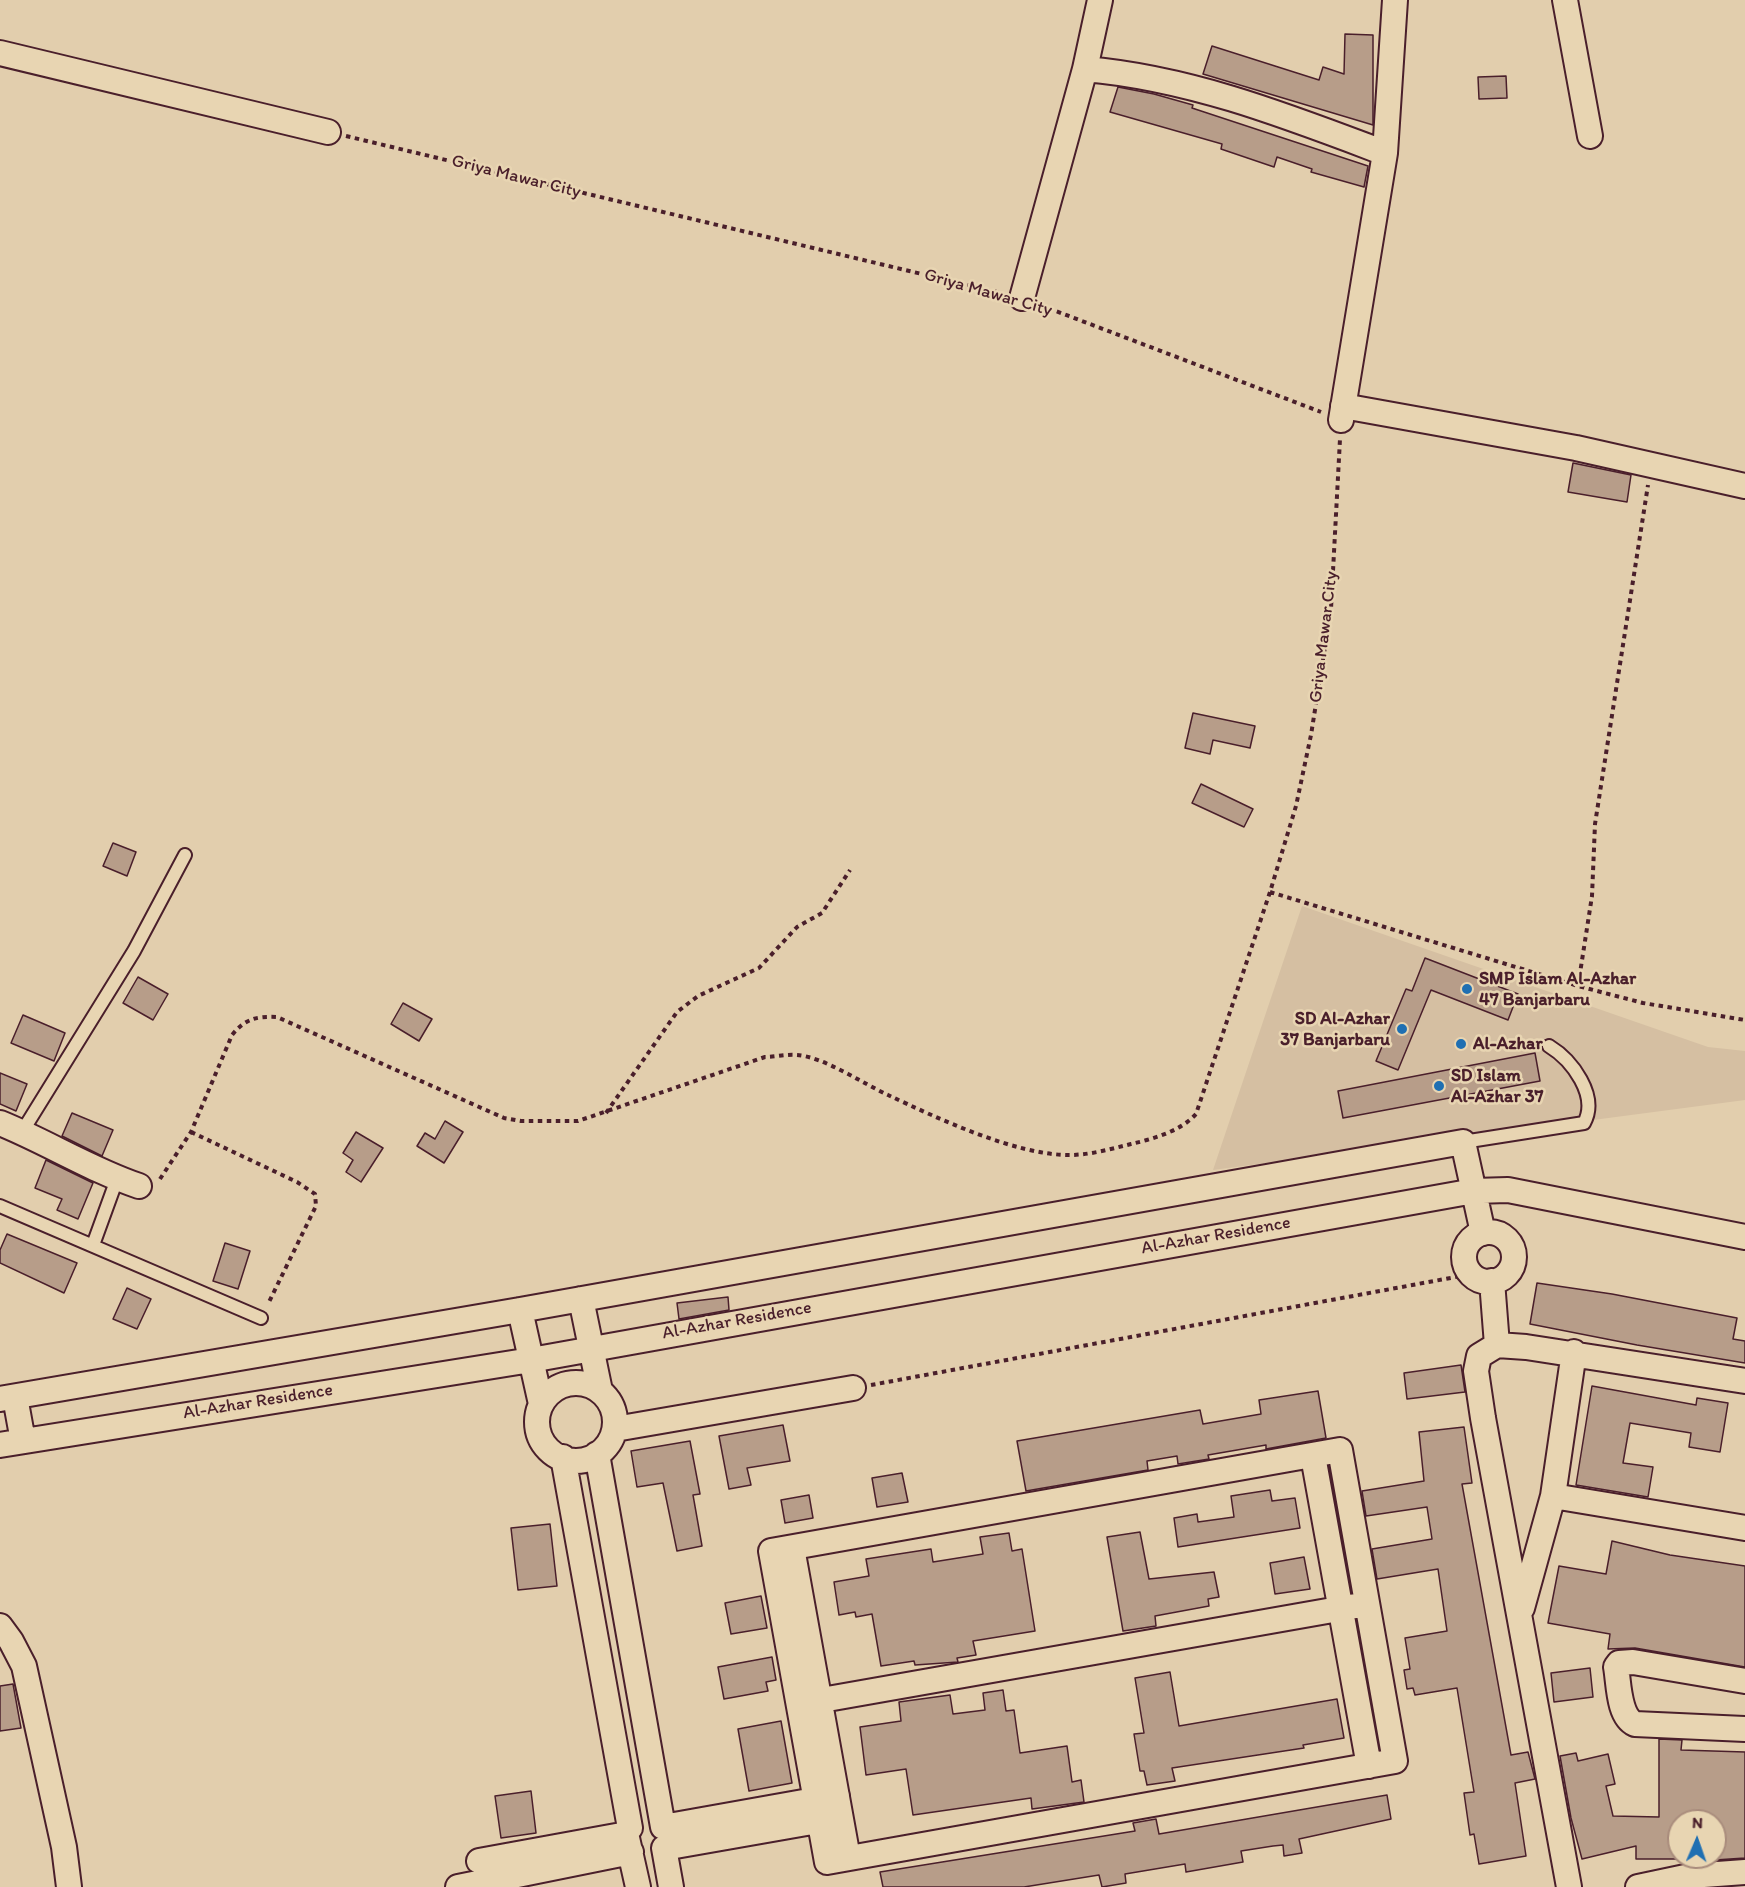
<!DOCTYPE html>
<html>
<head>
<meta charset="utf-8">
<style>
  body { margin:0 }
  #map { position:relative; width:1745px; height:1887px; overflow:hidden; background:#e2cead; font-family:Itim,sans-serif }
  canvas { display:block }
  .north { position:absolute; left:1667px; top:1809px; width:60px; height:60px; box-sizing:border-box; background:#e8d5b2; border:2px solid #a98c7c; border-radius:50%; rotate:2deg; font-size:16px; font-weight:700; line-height:24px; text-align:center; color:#4a1f2b }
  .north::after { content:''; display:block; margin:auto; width:21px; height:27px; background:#1f6fb2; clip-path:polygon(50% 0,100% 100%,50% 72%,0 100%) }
</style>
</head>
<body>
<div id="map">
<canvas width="1745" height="1887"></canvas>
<div class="north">N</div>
</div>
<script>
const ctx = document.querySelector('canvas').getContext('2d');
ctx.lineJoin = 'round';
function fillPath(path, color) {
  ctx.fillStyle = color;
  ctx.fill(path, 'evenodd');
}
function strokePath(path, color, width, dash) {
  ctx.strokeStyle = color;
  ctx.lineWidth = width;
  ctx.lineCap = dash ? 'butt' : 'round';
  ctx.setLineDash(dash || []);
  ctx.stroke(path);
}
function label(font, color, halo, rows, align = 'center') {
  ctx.font = font + ' Itim,sans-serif';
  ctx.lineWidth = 5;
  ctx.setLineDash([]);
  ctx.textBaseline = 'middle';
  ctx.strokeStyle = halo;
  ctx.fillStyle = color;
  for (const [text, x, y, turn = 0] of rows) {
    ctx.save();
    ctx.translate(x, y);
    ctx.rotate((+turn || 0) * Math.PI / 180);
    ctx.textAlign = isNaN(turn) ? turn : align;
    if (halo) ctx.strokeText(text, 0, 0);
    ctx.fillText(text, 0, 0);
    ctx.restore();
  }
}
const built = new Path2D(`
  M1302,906L1708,1047L1745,1051V1100L1213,1170Z`);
const building = new Path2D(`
  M1345,34L1373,35V125L1203,74L1212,46L1319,80L1323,67L1344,74Z
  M1506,76L1507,98L1479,99L1478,77Z
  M1118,87L1154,94L1193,105L1192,108L1368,166L1364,187L1311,172L1312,169L1277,157L1274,167L1221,149L1222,144L1110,112Z
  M1573,463L1631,475L1627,502L1568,492Z
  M1193,713L1255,726L1250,748L1213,740L1210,754L1185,748Z
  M1201,784L1253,809L1244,827L1192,803Z
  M113,843L136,852L127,876L103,866Z
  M1425,958L1518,994L1508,1020L1431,990L1398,1070L1376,1061L1406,989L1412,991Z
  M138,977L168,994L153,1020L123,1003Z
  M403,1003L432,1019L419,1041L391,1024Z
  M23,1015L65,1033L54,1061L11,1043Z
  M1535,1053L1540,1081L1343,1118L1338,1091Z
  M0,1073L27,1084L16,1111L0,1104Z
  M72,1113L113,1130L102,1156L62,1136Z
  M445,1121L463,1132L444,1163L417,1146L425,1133L435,1139Z
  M356,1132L383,1148L361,1182L346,1172L353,1160L343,1153Z
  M46,1160L93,1183L78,1219L57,1210L62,1199L35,1188Z
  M7,1234L77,1263L64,1293L0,1263V1250Z
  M225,1243L250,1251L238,1289L213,1281Z
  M1537,1283L1612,1294L1737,1318L1733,1339L1745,1341V1363L1637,1345L1530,1324Z
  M127,1288L151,1299L137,1329L113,1319Z
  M728,1297L729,1310L679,1319L677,1303Z
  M1461,1365L1465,1392L1407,1399L1404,1373Z
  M1592,1386L1696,1405L1697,1398L1728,1403L1720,1452L1689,1447L1691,1433L1630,1423L1623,1463L1653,1467L1648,1497L1576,1485Z
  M1318,1391L1326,1438L1266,1449V1445L1208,1455L1209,1459L1178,1464L1177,1456L1147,1461L1148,1470L1026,1491L1017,1441L1200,1410L1203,1424L1261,1414L1259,1400Z
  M783,1425L790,1461L747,1468L751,1485L729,1489L719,1436Z
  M1464,1427L1472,1483L1462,1484L1511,1755L1528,1752L1535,1779L1515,1783L1526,1856L1479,1864L1474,1834L1470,1835L1464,1793L1474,1792L1457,1688L1415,1695L1413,1688L1407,1689L1404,1670L1410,1669L1405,1638L1447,1631L1438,1569L1377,1579L1372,1549L1432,1539L1427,1507L1366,1516L1362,1491L1424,1481L1419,1432Z
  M690,1441L700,1494L693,1495L702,1546L677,1551L663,1483L637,1487L631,1451Z
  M902,1473L908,1502L877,1507L872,1478Z
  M1270,1490L1272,1501L1295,1498L1300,1528L1178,1547L1174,1518L1197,1514L1198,1522L1234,1517L1231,1496Z
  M809,1495L813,1518L785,1523L781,1500Z
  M550,1524L557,1586L518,1590L511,1528Z
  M1140,1532L1149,1579L1214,1572L1219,1597L1208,1599L1209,1606L1155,1616L1156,1626L1123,1631L1107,1537Z
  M1009,1533L1012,1551L1022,1549L1035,1631L973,1641L976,1655L957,1658L958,1662L915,1665L914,1661L881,1666L872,1614L856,1617L855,1612L839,1615L834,1582L869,1576L866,1559L931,1549L933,1562L983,1554L980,1537Z
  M1612,1541L1670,1555L1745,1566V1667L1635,1648L1608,1649L1610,1634L1548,1623L1559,1566L1606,1574Z
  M1304,1557L1310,1589L1275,1594L1270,1563Z
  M761,1596L767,1628L731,1634L725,1603Z
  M772,1657L776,1680L766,1682L768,1691L724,1699L718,1667Z
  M1590,1668L1593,1697L1554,1702L1551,1673Z
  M1170,1672L1179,1726L1337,1699L1344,1738L1303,1745L1304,1748L1172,1768L1175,1781L1147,1785L1144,1771H1140L1134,1734L1144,1733L1135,1678Z
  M13,1684L21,1728L0,1731V1686Z
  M1003,1690L1006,1711L1014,1710L1020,1753L1067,1746L1072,1782L1081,1780L1084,1802L1032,1809L1031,1798L913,1815L906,1769L866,1775L860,1727L901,1721L899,1702L950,1695L953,1714L985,1710L983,1693Z
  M781,1721L792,1783L749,1791L738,1729Z
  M1659,1739L1682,1740L1681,1750L1745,1752V1858L1715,1860V1821H1679V1859H1636V1846L1582,1859L1571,1818L1560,1756L1576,1753L1578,1761L1608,1754L1615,1784L1606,1786L1613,1816L1659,1817Z
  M531,1791L536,1833L501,1838L495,1796Z
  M1387,1795L1391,1819L1299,1839L1302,1853L1284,1856L1283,1845L1273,1846L1241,1851L1243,1862L1186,1872L1185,1864L1125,1874L1126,1883L1102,1887L1099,1875L1024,1887H883L880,1872L1135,1831L1133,1823L1156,1819L1159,1834Z`);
const path = new Path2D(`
  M346,136L1001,293
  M1040,305L1321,412
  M1270,892L1578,986L1643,1003L1745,1020
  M1578,986L1592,896L1595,824L1648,485
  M606,1113L677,1012L698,996L759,968L797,927L822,913L850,870
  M191,1132L297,1182L315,1194L316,1206L268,1304
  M160,1179L191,1132L232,1035C245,1019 256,1016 277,1017L504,1118L521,1121H578L765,1057C775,1057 786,1054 797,1055C824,1057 862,1083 888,1095C937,1118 1015,1155 1069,1155C1090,1155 1111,1149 1131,1144C1153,1139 1181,1131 1196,1114L1270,892L1296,806L1311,735L1331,609L1340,439
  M871,1385L1472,1274`);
const lane = new Path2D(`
  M22,1132L134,951L185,855
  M1463,1142L1584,1123C1599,1096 1572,1060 1549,1046
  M0,1206L261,1318
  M93,1245L117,1179`);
const street = new Path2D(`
  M1565,0L1590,136
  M0,53L328,132
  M1085,69C1190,78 1287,116 1385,153
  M1022,298L1085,69L1100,0
  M1343,406L1576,448L1745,486
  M1341,420L1385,153L1395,0
  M0,1123C47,1142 91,1170 139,1186
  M1464 1257a25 25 0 1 1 50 0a25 25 0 1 1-50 0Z
  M1492,1281L1497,1345
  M581,1299L600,1391
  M520,1310L541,1404
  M537 1422a39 39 0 1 1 78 0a39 39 0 1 1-78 0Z
  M15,1397L23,1441
  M0,1399L520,1310L1463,1142L1483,1233
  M615,1429L853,1388
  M0,1445L531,1360L1474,1191L1508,1190L1745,1237
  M1340,1450L1395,1761L827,1862L771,1551Z
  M597,1454L663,1827L837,1796
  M1313,1456L1369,1766
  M563,1457L630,1828
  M1553,1496L1745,1528
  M792,1548L848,1858
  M1522,1608L1553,1496L1574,1352
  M0,1626L11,1641L24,1666L64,1847L69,1887
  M1745,1681L1633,1662L1619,1663L1616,1667C1619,1683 1618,1716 1635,1724L1745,1729
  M799,1704L1367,1604
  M627,1838L638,1887
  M479,1861L627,1834
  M458,1887L631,1852
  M671,1887L664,1848L835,1818
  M1569,1887L1483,1418L1476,1371L1479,1356L1497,1345L1526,1347L1745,1381
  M1638,1887L1690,1876L1745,1872`);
const markers = [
  [1467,989,6,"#1f6fb2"],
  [1402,1029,6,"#1f6fb2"],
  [1461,1044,6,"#1f6fb2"],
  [1439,1086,6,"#1f6fb2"]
];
const streetNames = [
  ["Griya Mawar City",516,177,14],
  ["Griya Mawar City",988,293,16],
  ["Griya Mawar City",1324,637,-83],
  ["Al-Azhar Residence",1216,1236,-10],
  ["Al-Azhar Residence",737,1321,-10],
  ["Al-Azhar Residence",258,1402,-9]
];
const poiNames = [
  ["SMP Islam Al-Azhar",1479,979],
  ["47 Banjarbaru",1479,1000],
  ["SD Al-Azhar",1390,1019,"right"],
  ["37 Banjarbaru",1390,1040,"right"],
  ["Al-Azhar",1473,1044],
  ["SD Islam",1451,1076],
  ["Al-Azhar 37",1451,1097]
];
fillPath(built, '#d5bfa2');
fillPath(building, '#b79d89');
strokePath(building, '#4a1f2b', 1.5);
strokePath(lane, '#4a1f2b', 16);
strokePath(street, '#4a1f2b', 28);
strokePath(path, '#4a1f2b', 4, [4.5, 4.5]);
strokePath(lane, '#e8d5b2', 12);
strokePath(street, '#e8d5b2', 24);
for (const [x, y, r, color] of markers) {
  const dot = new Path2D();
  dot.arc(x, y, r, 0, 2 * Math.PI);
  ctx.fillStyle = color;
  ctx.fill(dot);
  strokePath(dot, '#e8d5b2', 2);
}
label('18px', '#4a1f2b', '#e8d5b2', streetNames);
label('bold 18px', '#4a1f2b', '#e8d5b2', poiNames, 'left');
</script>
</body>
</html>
